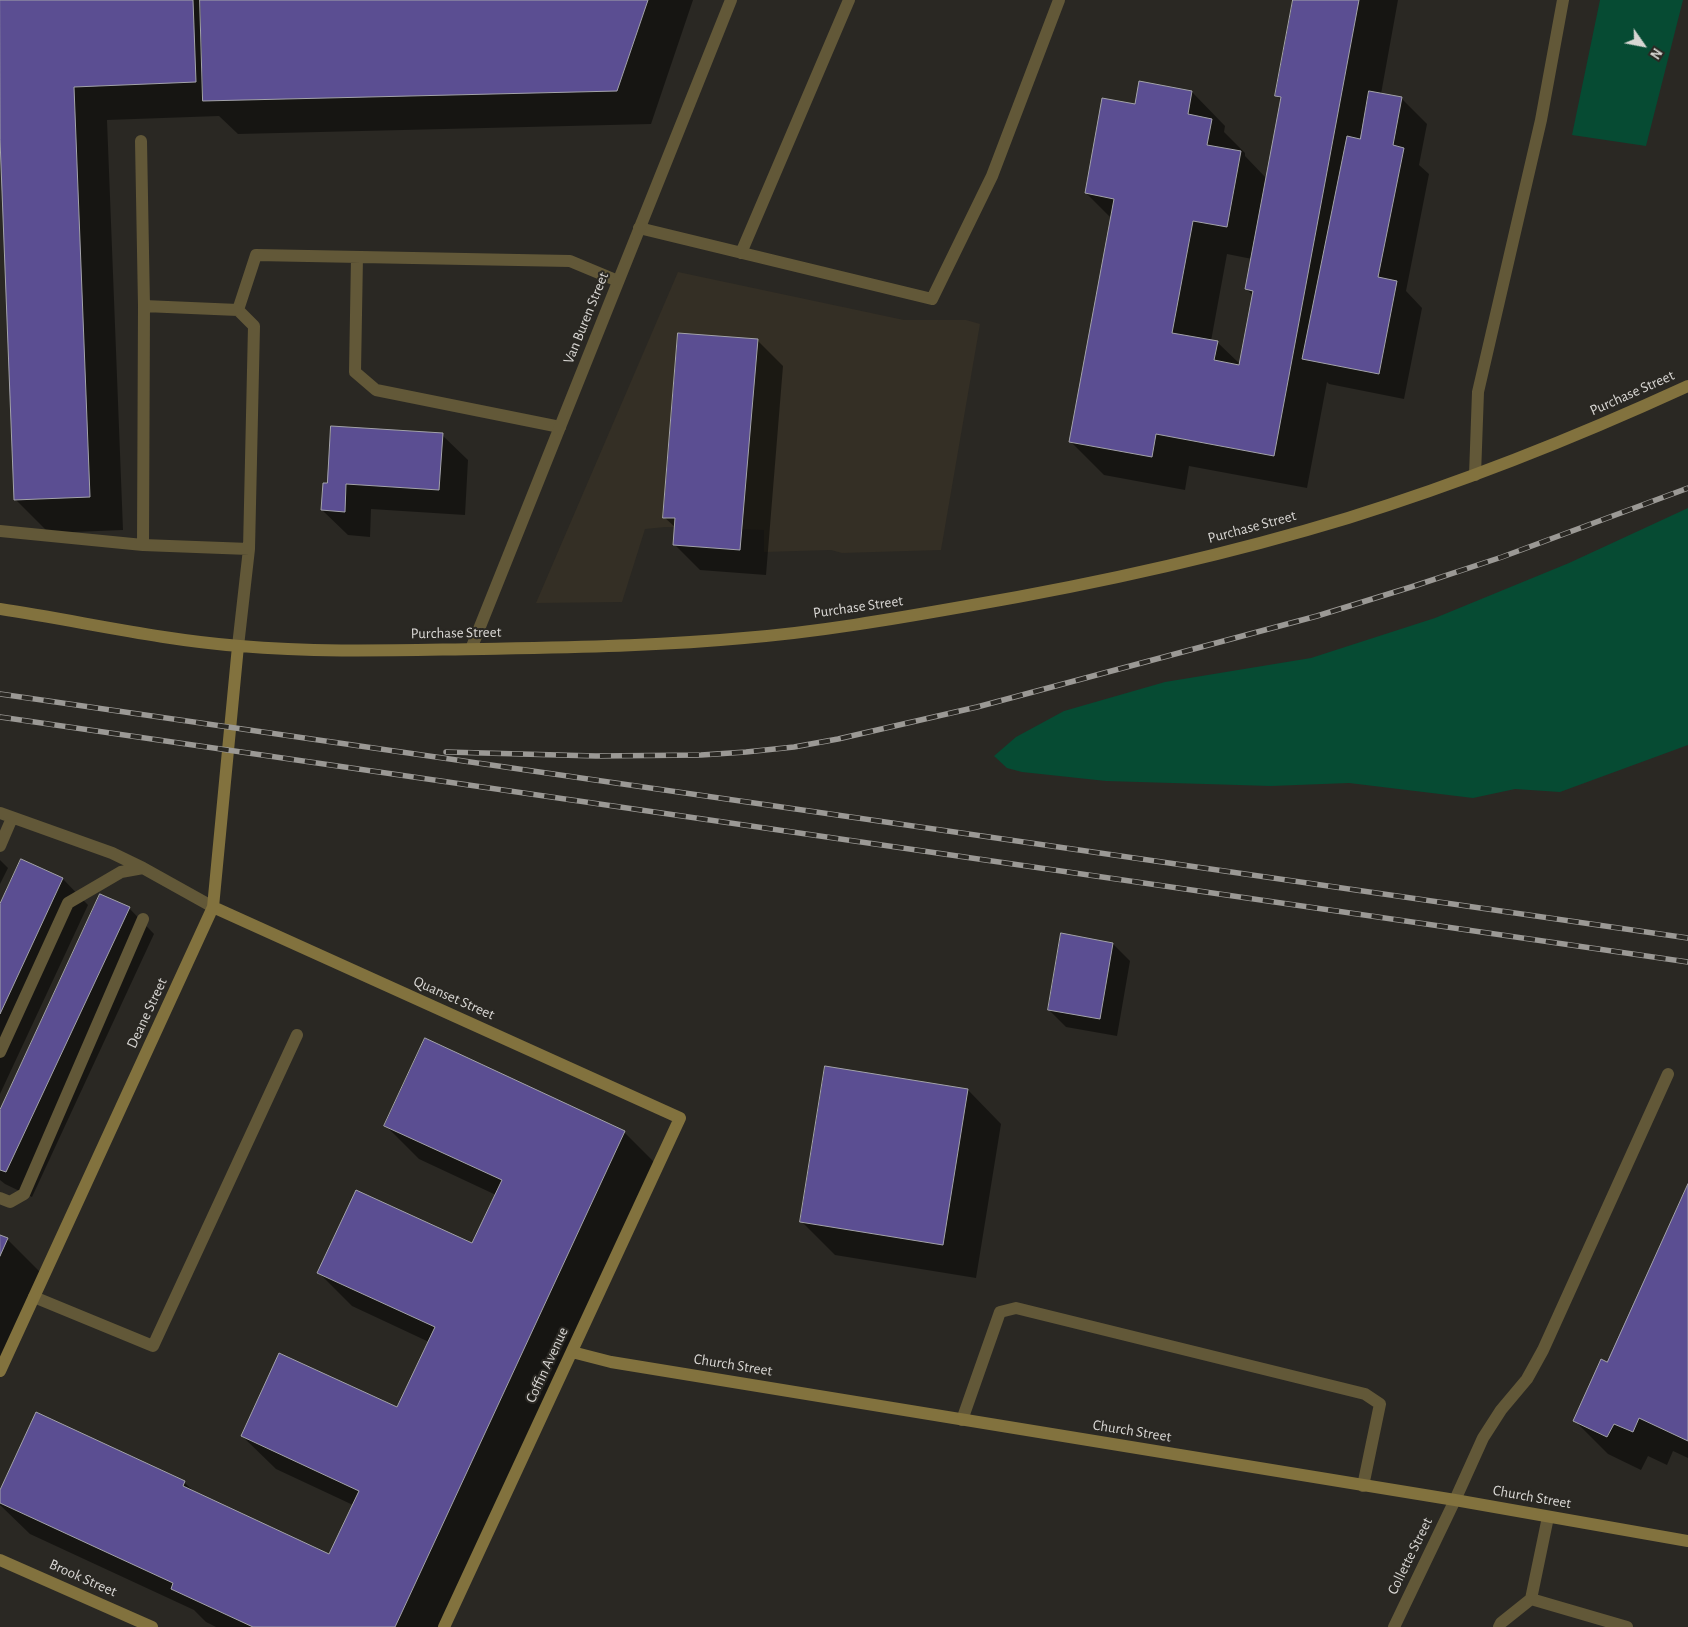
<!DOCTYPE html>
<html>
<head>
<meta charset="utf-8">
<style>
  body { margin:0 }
  #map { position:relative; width:1688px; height:1627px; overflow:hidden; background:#2a2823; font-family:"Alegreya Sans",sans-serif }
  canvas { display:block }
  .north { position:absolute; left:1618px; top:20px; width:50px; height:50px; -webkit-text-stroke:4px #2a2823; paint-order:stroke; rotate:123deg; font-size:14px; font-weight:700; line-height:20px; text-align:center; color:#d8d6d3 }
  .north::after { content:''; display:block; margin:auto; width:18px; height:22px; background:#d8d6d3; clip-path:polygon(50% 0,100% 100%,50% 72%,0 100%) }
</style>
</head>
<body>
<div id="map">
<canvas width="1688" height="1627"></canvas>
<div class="north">N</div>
</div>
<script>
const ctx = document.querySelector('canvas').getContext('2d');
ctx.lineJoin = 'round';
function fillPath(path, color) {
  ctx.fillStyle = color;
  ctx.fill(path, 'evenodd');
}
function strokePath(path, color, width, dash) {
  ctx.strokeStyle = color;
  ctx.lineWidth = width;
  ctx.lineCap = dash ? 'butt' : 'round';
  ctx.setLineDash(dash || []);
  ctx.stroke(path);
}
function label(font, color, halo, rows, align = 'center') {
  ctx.font = font + ' "Alegreya Sans",sans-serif';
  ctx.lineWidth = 4;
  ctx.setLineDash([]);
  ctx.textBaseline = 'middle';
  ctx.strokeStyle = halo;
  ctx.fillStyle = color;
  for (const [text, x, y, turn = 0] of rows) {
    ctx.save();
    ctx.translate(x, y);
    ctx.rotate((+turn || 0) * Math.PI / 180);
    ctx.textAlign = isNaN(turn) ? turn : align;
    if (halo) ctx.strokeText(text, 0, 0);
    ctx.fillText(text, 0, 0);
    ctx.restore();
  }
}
const built = new Path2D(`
  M678,272L904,320H966L980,324L941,550L842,553L831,550L764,552V530L665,527L645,529L622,602L536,603Z`);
const green = new Path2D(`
  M1600,0H1683L1646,146L1572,135Z
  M1688,508V745L1560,792L1515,789L1473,798L1349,783L1271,786L1106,781L1022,772L1007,768L994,756L1016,737L1064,711L1165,682L1311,658L1435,618L1569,563Z`);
const shadow = new Path2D(`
  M0,0H693L651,124L238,134L219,116L107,120L123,530L49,533L15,499L0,108Z
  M1294,0H1398L1381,94L1401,98L1427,124L1419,165L1429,174L1406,291L1422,308L1404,399L1329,384L1327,382L1307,488L1189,466L1185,490L1104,475L1070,441L1111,218L1086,193L1136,106L1192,92L1225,126L1224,132L1245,153V156L1267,179L1282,101L1276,95ZM1227,254L1252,259L1246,289L1254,296L1241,365L1217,342L1211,341Z
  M757,340L783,366L766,575L700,570L674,544L676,528L664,517Z
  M442,435L468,460L465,515L371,509L370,537L348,535L322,510L329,484Z
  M0,860L8,868L0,884Z
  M22,860L63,879L88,905L0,1094V907Z
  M129,908L154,934L32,1197L5,1184L0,1180V1113Z
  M1113,944L1130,961L1117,1036L1066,1027L1049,1010Z
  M968,1090L1001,1124L976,1278L835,1255L801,1221Z
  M386,1126L624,1132L658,1166L444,1627H216L206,1622L194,1610L30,1534L0,1505V1493L184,1482L195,1493L330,1555L353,1505L276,1469L242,1436L398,1409L429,1342L352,1306L318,1272L473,1245L496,1195L419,1159Z
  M1688,1187V1458L1673,1451L1667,1465L1648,1456L1641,1470L1608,1454L1575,1421L1607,1364Z
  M0,1236L7,1239L41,1273L0,1361Z`);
const building = new Path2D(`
  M0,0H193L196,82L74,87L90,497L14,500L0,140Z
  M200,0H648L617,91L203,101Z
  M1293,0H1359L1274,456L1156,434L1152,457L1069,442L1114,199L1085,193L1102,98L1135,104L1139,81L1192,91L1188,114L1212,119L1207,145L1241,151L1227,227L1193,221L1172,333L1218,341L1214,360L1239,365L1253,291L1245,289L1281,97L1275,96Z
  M1369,91L1402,97L1393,145L1404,148L1378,277L1397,281L1379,374L1302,359L1347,136L1360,139Z
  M678,333L758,339L740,550L673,545L675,518H663Z
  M331,426L443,433L439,490L346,484L345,512L321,510L323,483H327Z
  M21,859L63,878L0,1014V904Z
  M100,894L130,907L6,1172L0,1170V1110Z
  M1061,933L1113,943L1100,1019L1048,1010Z
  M425,1038L625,1131L395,1627H253L171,1589L173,1583L0,1503V1490L36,1412L185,1481L183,1486L329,1554L359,1491L241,1436L279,1353L397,1407L435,1327L317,1273L356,1190L472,1243L502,1180L384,1126Z
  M825,1066L968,1089L943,1245L800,1222Z
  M1688,1184V1441L1639,1418L1633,1432L1614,1424L1607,1437L1573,1421L1601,1359L1607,1362Z
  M0,1235L8,1238L0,1256Z`);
const service = new Path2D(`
  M639,228L932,299L992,176L1059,0
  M741,253L849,0
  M357,257L355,372L376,390L560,427
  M238,310L256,255L570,261L618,281
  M1475,475L1478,392L1541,120L1563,0
  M0,531L143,545L249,549L254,326L238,310L144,306L141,141
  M143,545L144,306
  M238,646L249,549
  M0,813L112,853L143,868
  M0,846L12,818
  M0,1052L68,903L121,872L143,868L213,907
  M0,1198L10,1202L24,1194L143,919
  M34,1297L153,1346L297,1035
  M962,1420L1000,1312L1016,1308L1365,1394L1380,1404L1363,1486
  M1455,1500L1483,1438L1501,1410L1527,1379L1543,1350L1668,1074
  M1548,1517L1531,1599L1627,1627
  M1499,1627L1501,1623L1531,1599`);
const minor = new Path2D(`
  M471,649L731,0
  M1394,1627L1455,1500`);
const secondary = new Path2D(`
  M0,609C80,621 160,640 240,646C321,653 402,650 483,649C570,647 657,646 744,638C819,632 893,619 967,606C1095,584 1223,556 1348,518C1464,482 1577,437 1688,386
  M213,907L680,1118L444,1627
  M572,1352L611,1362L1455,1500L1688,1541
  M0,1371L213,907L238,646
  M0,1560L152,1627`);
const rail = new Path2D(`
  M0,694L1688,938
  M0,717L1688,962
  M446,752L596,756L701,755L746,752L794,747L838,739L977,707L1317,616L1411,587L1502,557L1688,488`);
const streetNames = [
  ["Van Buren Street",586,318,-68],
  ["Purchase Street",1632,393,-24],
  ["Purchase Street",1252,527,-15],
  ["Purchase Street",858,607,-8],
  ["Purchase Street",456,633,-1],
  ["Quanset Street",454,998,24],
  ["Deane Street",147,1013,-65],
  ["Coffin Avenue",547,1365,-65],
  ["Church Street",733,1365,9],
  ["Church Street",1132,1431,9],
  ["Church Street",1532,1497,10],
  ["Collette Street",1410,1556,-64],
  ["Brook Street",83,1578,24]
];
fillPath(built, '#342f25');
fillPath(green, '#064b33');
fillPath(shadow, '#0007');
fillPath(building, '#5b4e92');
strokePath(building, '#a3a3a9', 1);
strokePath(service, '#625838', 12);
strokePath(minor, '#625838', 12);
strokePath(secondary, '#82723e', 12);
strokePath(rail, '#9b9995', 5.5);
strokePath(rail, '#2a2823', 4, [11]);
label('15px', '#d8d6d3', '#2a2823', streetNames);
</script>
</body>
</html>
